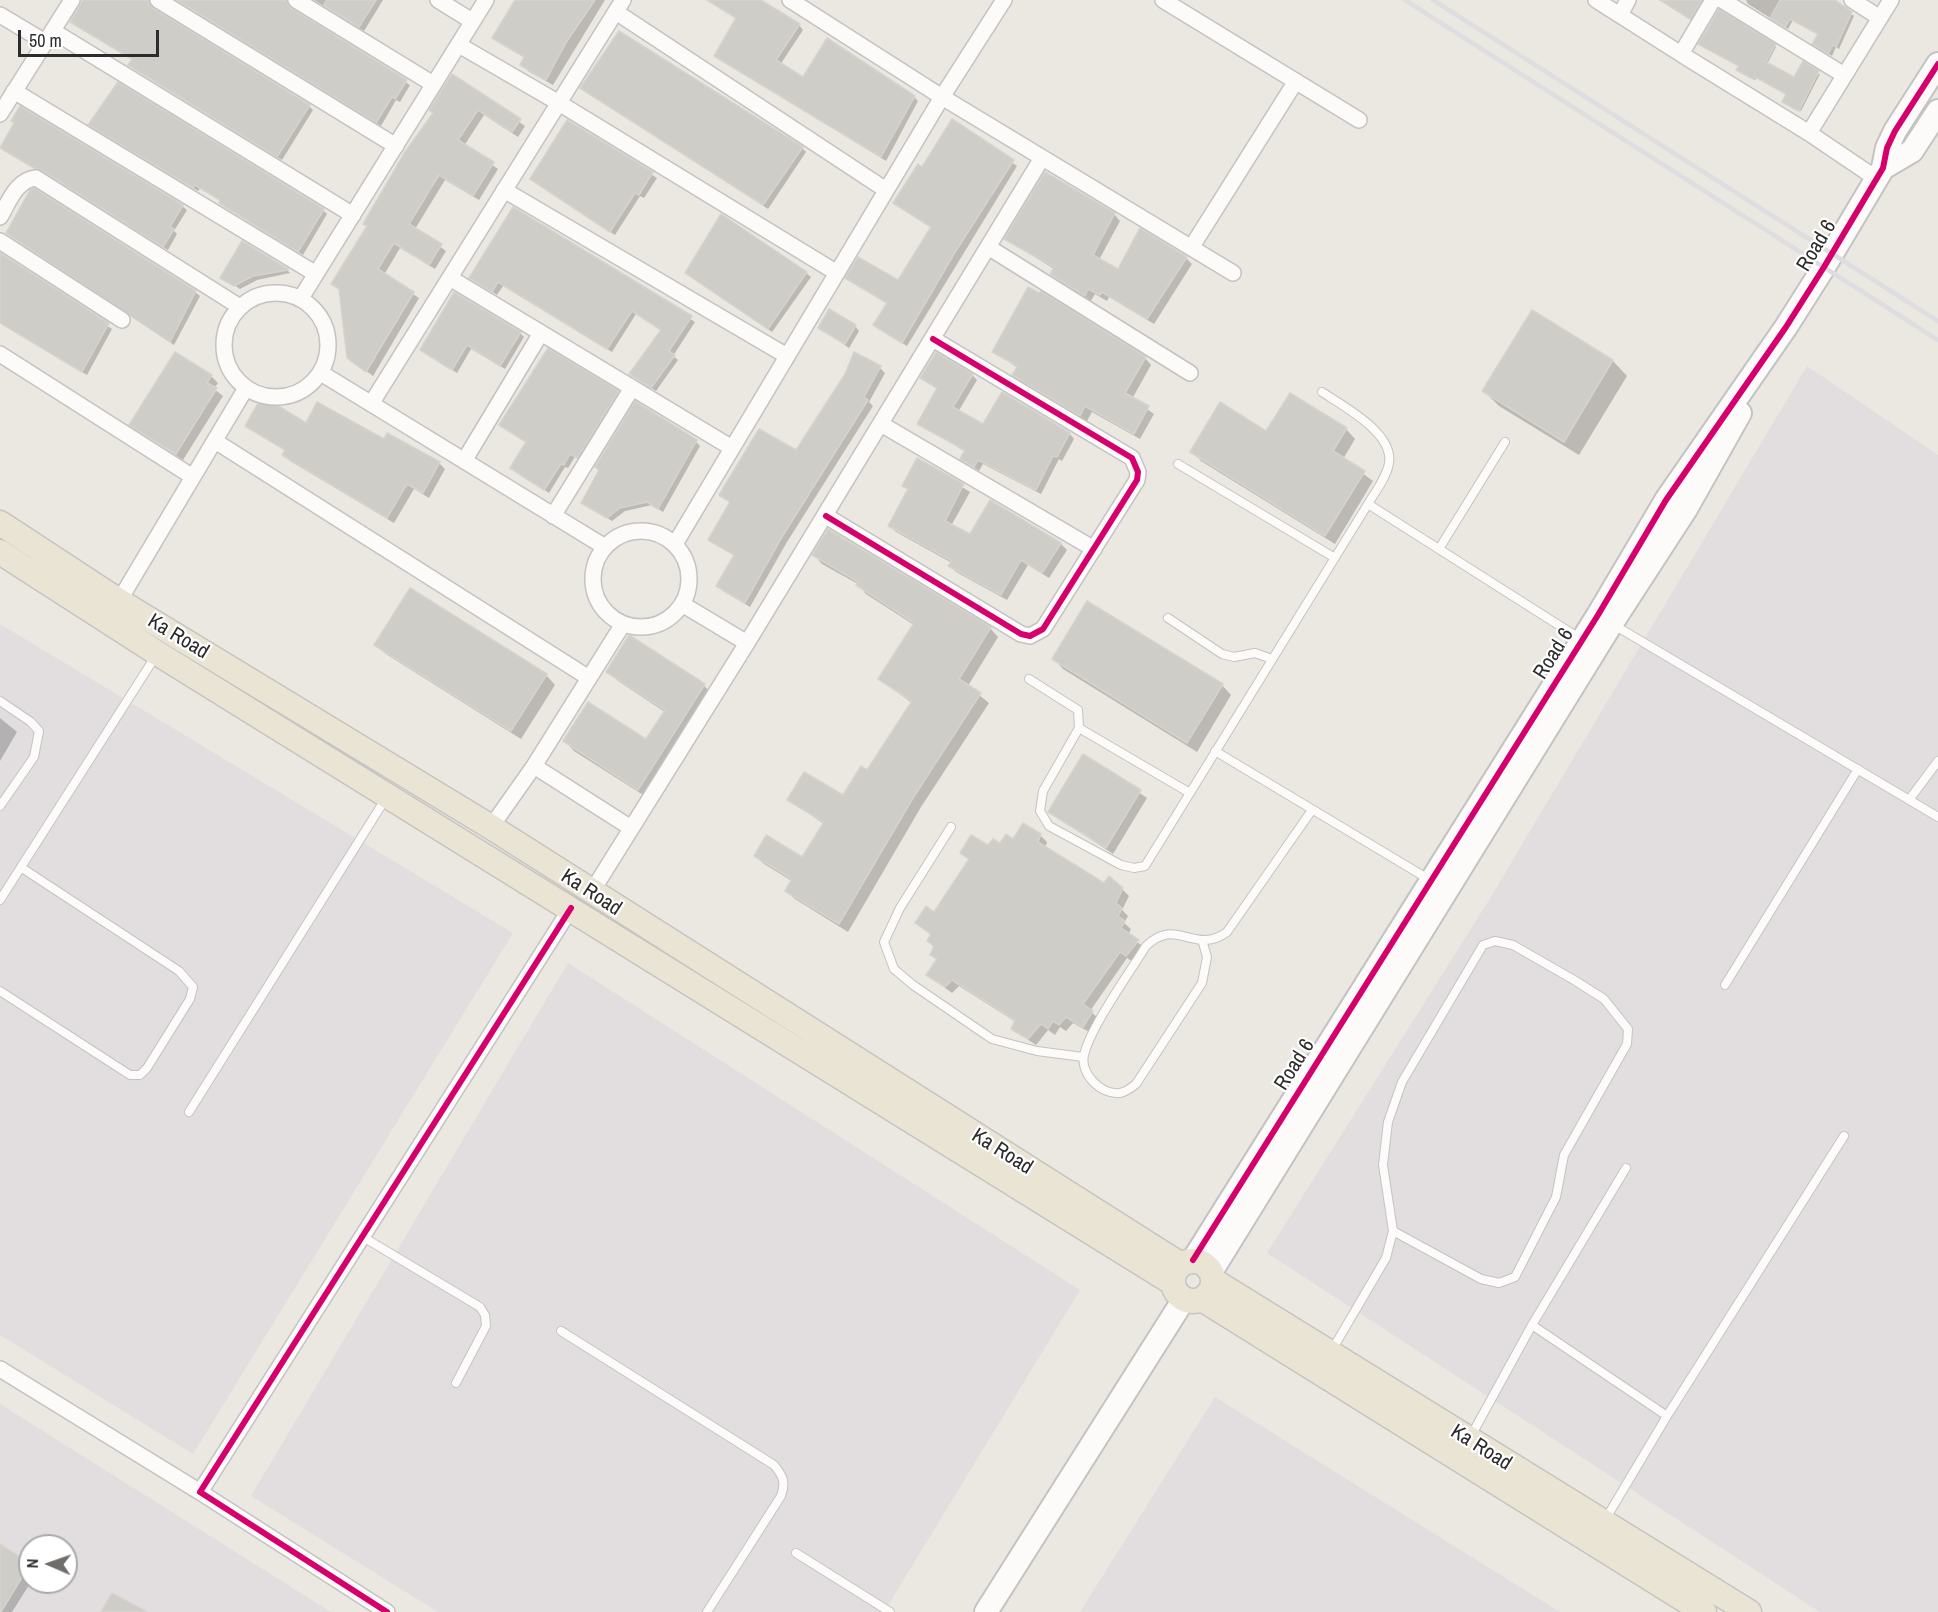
<!DOCTYPE html>
<html>
<head>
<meta charset="utf-8">
<style>
  body { margin:0 }
  #map { position:relative; width:1938px; height:1612px; overflow:hidden; background:#ebe7e1; font-family:"Archivo Narrow",sans-serif }
  canvas { display:block }
  .north { position:absolute; left:18px; top:1534px; width:60px; height:60px; box-sizing:border-box; background:#fff; border:2px solid #ababab; border-radius:50%; rotate:272deg; font-size:16px; font-weight:700; line-height:24px; text-align:center; color:#2c2c2c }
  .north::after { content:''; display:block; margin:auto; width:21px; height:27px; background:#6f6d6b; clip-path:polygon(50% 0,100% 100%,50% 72%,0 100%) }
  .scale { position:absolute; left:18px; top:30px; width:141px; height:27px; box-sizing:border-box; border:3px solid #2c2c2c; border-top:0; padding-left:8px; font-size:18px; line-height:21px; white-space:nowrap; color:#2c2c2c; -webkit-text-stroke:4px #fff; paint-order:stroke }
</style>
</head>
<body>
<div id="map">
<canvas width="1938" height="1612"></canvas>
<div class="north">N</div>
<div class="scale">50 m</div>
</div>
<script>
const ctx = document.querySelector('canvas').getContext('2d');
ctx.lineJoin = 'round';
function fillPath(path, color) {
  ctx.fillStyle = color;
  ctx.fill(path, 'evenodd');
}
function strokePath(path, color, width, dash) {
  ctx.strokeStyle = color;
  ctx.lineWidth = width;
  ctx.lineCap = dash ? 'butt' : 'round';
  ctx.setLineDash(dash || []);
  ctx.stroke(path);
}
function label(font, color, halo, rows, align = 'center') {
  ctx.font = font + ' "Archivo Narrow",sans-serif';
  ctx.lineWidth = 4.5;
  ctx.setLineDash([]);
  ctx.textBaseline = 'middle';
  ctx.strokeStyle = halo;
  ctx.fillStyle = color;
  for (const [text, x, y, turn = 0] of rows) {
    ctx.save();
    ctx.translate(x, y);
    ctx.rotate((+turn || 0) * Math.PI / 180);
    ctx.textAlign = isNaN(turn) ? turn : align;
    if (halo) ctx.strokeText(text, 0, 0);
    ctx.fillText(text, 0, 0);
    ctx.restore();
  }
}
const industrial = new Path2D(`
  M1807,366L1938,455V1612H1820L1267,1253L1489,900Z
  M0,624L513,933L193,1454L0,1335Z
  M568,963L1080,1290L884,1612H438L251,1496Z
  M1215,1397L1560,1612H1080Z
  M0,1404L331,1612H0ZM30,1546H66V1582H30Z`);
const shadow = new Path2D(`
  M85,0H144L155,11L309,106L313,110L282,160L134,69L130,65L133,60L76,26L71,22Z
  M176,0H292L290,6L293,12L410,85L400,102L396,100L381,126Z
  M314,0H383L364,31Z
  M517,0H605L553,85L528,71L522,64L525,58L494,38Z
  M722,0H758L799,25L803,30L780,65L804,79L914,97L918,101L886,161L721,60L716,56L737,19L718,6Z
  M1659,0H1707L1694,21Z
  M1746,0H1830L1854,16L1839,49L1836,47L1832,56L1817,47L1820,35L1793,20L1788,29L1748,4Z
  M1775,46L1776,47L1767,64L1794,79L1820,74L1801,111L1785,103L1788,94L1757,77L1755,80L1740,72Z
  M452,76L525,126L518,137L484,115L464,146L498,169L479,200L445,180L415,229L446,251L435,269L400,248L384,275L419,298L373,376L348,357L341,291L333,284L435,114Z
  M582,88L802,148L806,152L768,209Z
  M20,108L182,206L187,210L174,231L177,234L168,250L47,174L40,172L6,152L2,147L16,123Z
  M567,122L657,178L644,198L640,196L615,235L537,183Z
  M953,122L1017,166L907,346L879,329L888,304L847,278L898,283L932,228L895,203L923,169Z
  M95,129L323,210L327,214L303,255L225,207L222,201L200,188L198,191Z
  M514,209L695,322L673,356L678,360L656,391L630,374L662,331L636,314L612,352L503,286L497,295L471,278Z
  M1114,214L1120,221L1099,260L1119,271L1186,258L1192,264L1154,324L1109,297L1107,301L1095,294L1091,301L1058,280L1052,274L1054,269L1006,239Z
  M8,233L195,292L200,296L174,345Z
  M0,257L112,329L87,375L0,323Z
  M287,270L290,273L257,280L240,289L222,277Z
  M806,273L811,277L772,332L691,277Z
  M1532,312L1613,361L1627,376L1579,455L1499,406L1484,391Z
  M855,326L859,331L849,348L820,328Z
  M520,333L524,337L505,369L471,349L457,373L422,350Z
  M994,352L1145,358L1151,365L1132,399L1154,414L1140,439L1092,412L1087,421L1020,381L1014,375L1018,368Z
  M880,368L885,373L869,402L873,406L787,542L750,607L723,591L718,586L735,556L710,540L731,503L721,495L797,452Z
  M972,375L977,380L958,412L984,426L1070,434L1074,439L1062,461L1059,459L1041,494L983,464L979,471L962,459L966,452L919,424L938,389L922,377Z
  M211,376L218,383L214,389L223,396L183,460L131,425Z
  M618,392L622,397L582,461L575,457L568,468L565,467L549,493L512,468L527,443L500,425Z
  M247,425H307L384,441L439,463L445,469L429,498L414,489L394,523L290,461L284,455L286,451Z
  M1346,429L1355,439L1343,459L1373,481L1335,544L1201,461L1192,451L1267,433Z
  M696,442L700,446L663,512L652,505L625,511L612,521L583,503Z
  M918,460L970,492L951,526L970,536L991,502L1061,544L1067,550L1049,578L1028,565L1007,600L956,572L950,566L952,563L896,532L890,526L909,491L904,486Z
  M814,555L990,628L998,637L968,686L989,703L921,807L848,932L795,899L786,891L792,881L764,864L755,856L803,859L824,824L789,800L844,797L868,772L912,703L879,679L914,625L866,594L858,584L822,564Z
  M630,638L704,686L714,695L648,798L574,751L565,741H647L665,712L618,681L608,672Z
  M376,645L546,675L555,685L521,739L386,654Z
  M1054,659L1222,685L1231,695L1197,752L1063,669Z
  M0,718L17,732L0,761Z
  M1084,756L1147,798L1113,854L1050,812Z
  M1040,835L1047,842L1045,848L1105,885L1122,889L1129,896L1122,910L1128,916L1124,923L1131,929L1128,935L1145,948L1133,962L1127,958L1090,1011L1099,1019L1091,1033L1073,1023L1066,1031L1060,1027L1055,1035L1048,1030L1036,1045L1012,1029L1016,1022L959,986L952,993L928,975L938,960L932,954L935,947L929,941L932,936L917,923L935,914L970,861L962,853Z
  M0,1546L30,1565L31,1582L12,1612H0Z`);
const building = new Path2D(`
  M83,0H148L153,8L310,105L277,157L128,65L132,59L70,22Z
  M177,0H286L291,8L407,80L395,99L392,97L376,123Z
  M327,0H376L359,27L324,5Z
  M515,0H595L567,41L546,80L520,65L524,57L492,38Z
  M707,0H761L800,24L776,60L803,77L827,38L915,96L881,157L714,56L736,18Z
  M1660,0H1702L1690,19Z
  M1780,0H1835L1852,12L1836,47L1833,45L1828,54L1812,44L1818,34L1790,19L1785,27L1770,18Z
  M1719,9L1776,44L1766,62L1794,77L1803,61L1819,71L1799,111L1782,102L1786,94L1755,77L1753,79L1736,70L1739,66L1698,44Z
  M619,31L803,147L763,205L580,88Z
  M452,74L521,119L512,132L478,110L458,140L494,162L473,196L439,175L409,224L442,244L429,265L394,243L378,269L414,292L366,372L347,358L339,289L331,284L367,226L363,224L405,152L433,113L429,110Z
  M118,82L324,209L298,252L219,203L220,200L195,185L193,188L88,125Z
  M20,106L183,205L170,227L174,229L163,247L41,170L34,168L0,148L14,123L11,121Z
  M952,119L1014,160L954,254L902,343L873,325L887,303L845,278L858,257L898,280L931,227L893,203L918,164L922,167Z
  M567,120L653,172L639,195L635,193L610,232L530,179Z
  M1045,172L1115,213L1093,255L1118,269L1140,228L1187,257L1147,319L1102,292L1100,295L1088,289L1085,296L1050,274L1054,267L1004,239Z
  M34,188L196,291L170,342L6,233L30,190Z
  M513,207L692,316L669,351L675,355L651,388L629,374L661,330L632,311L607,349L498,282L492,292L469,278Z
  M721,214L807,272L768,329L685,273Z
  M242,241L288,269V270L253,276L234,286L220,278Z
  M0,253L109,323L82,372L0,323Z
  M1028,287L1039,293L1041,291L1146,357L1125,393L1149,406L1134,434L1085,406L1080,416L1012,375L1018,366L992,352Z
  M454,292L521,332L500,366L467,345L452,370L420,350Z
  M829,309L856,325L845,344L818,328Z
  M1532,310L1613,360L1564,442L1482,391Z
  M548,348L619,391L577,458L570,454L564,465L561,464L544,490L510,468L526,442L499,425Z
  M175,352L212,375L207,383L217,388L176,454L129,425Z
  M854,352L881,366L864,397L868,400L782,537L745,603L716,586L734,555L708,540L730,502L719,495L759,429L796,450L845,374Z
  M936,352L973,374L953,407L983,424L1002,392L1070,433L1057,457L1053,456L1036,490L978,460L974,467L960,459L965,450L917,424L937,388L920,378Z
  M1290,393L1347,428L1333,451L1365,471L1325,536L1190,452L1220,402L1266,431Z
  M262,396L306,423L317,402L384,439L387,433L440,462L423,493L407,484L387,518L282,455L285,450L245,426Z
  M635,401L697,440L658,509L647,502L620,508L607,518L581,503L599,470L595,467Z
  M917,458L964,484L945,521L970,534L990,500L1061,543L1042,573L1021,560L1001,595L948,566L952,561L888,526L908,489L902,486Z
  M828,529L991,627L959,679L981,693L913,798L839,924L785,891L792,879L754,856L766,835L802,857L824,822L787,800L804,772L843,795L861,766L867,770L912,701L878,679L914,623L856,585L858,582L812,555Z
  M410,588L547,674L511,731L374,645Z
  M1087,601L1223,684L1187,743L1052,659Z
  M629,635L705,684L638,790L563,741L588,702L646,739L665,710L606,672Z
  M1083,754L1141,790L1106,848L1048,812Z
  M1023,823L1041,834L1038,842L1104,883L1109,876L1123,888L1116,903L1122,908L1118,916L1125,921L1121,928L1139,940L1126,956L1120,952L1083,1004L1093,1011L1083,1027L1066,1017L1059,1025L1053,1021L1048,1029L1041,1024L1028,1039L1011,1029L1015,1020L952,980L945,987L926,975L937,959L930,955L934,946L927,941L931,934L915,923L926,906L934,912L969,859L960,853L971,835L988,845L993,839L1000,843L1006,834L1013,839Z
  M0,1544L30,1564L1,1612H0Z
  M112,1593L147,1612H101Z`);
const lane = new Path2D(`
  M1178,464L1335,558
  M1368,504L1579,638
  M1439,549L1505,442
  M1168,618L1222,654L1234,657L1255,653L1272,659
  M1614,625L1938,817
  M1029,679L1078,710L1079,728
  M0,701L31,722L39,731L34,757L0,806
  M1215,751L1430,880
  M1190,793L1079,728L1043,791L1040,811L1049,826L1121,865L1134,868L1145,866L1368,504C1375,492 1387,477 1389,463C1394,433 1343,406 1322,392
  M1909,800L1938,761
  M951,827L900,908L884,942L894,969L913,985L992,1039L1037,1051L1083,1057
  M0,900L155,657
  M1203,943L1207,957L1202,983L1136,1084C1131,1088 1126,1092 1120,1093C1100,1095 1080,1073 1084,1055C1090,1028 1130,972 1146,946C1177,916 1194,956 1227,932L1312,810
  M1725,985L1858,769
  M0,991L130,1075H140L147,1068L190,999L193,987L179,971L22,868
  M189,1112L386,798
  M363,1237L480,1307L485,1315L486,1326L456,1383
  M1532,1325L1626,1168
  M561,1331L774,1465C783,1476 786,1482 781,1496L707,1612
  M1332,1350L1386,1258L1393,1231L1383,1165L1388,1122L1402,1082L1483,945L1495,941L1513,945L1574,980L1604,999L1628,1029L1627,1044L1564,1155L1556,1197L1515,1277L1499,1283L1481,1279L1393,1231
  M1471,1436L1532,1325L1667,1416
  M1605,1520L1667,1416L1844,1136
  M796,1553L890,1612`);
const street = new Path2D(`
  M158,0L396,146
  M296,0L433,84
  M438,0L472,21
  M790,0L942,97L1233,273
  M1163,0L1359,120
  M1596,0L1681,54
  M1713,0L1681,54L1809,133L1877,179
  M1722,0L1844,75
  M1852,0L1880,18
  M616,12L886,190
  M0,15L45,42
  M1620,15L1628,0
  M53,31L353,215
  M459,45L559,103L837,273
  M14,91L316,274
  M0,114L72,0
  M1809,133L1891,0
  M504,190L787,356
  M0,217C9,202 16,180 36,178L240,307
  M0,241L122,320
  M988,247L1190,373
  M1191,248L1296,81
  M450,278L732,448
  M224 345a52 52 0 1 1 104 0a52 52 0 1 1-104 0Z
  M301,298L486,0
  M0,354L193,477
  M321,373L605,547
  M371,404L623,0
  M881,424L1094,549
  M215,441L589,678
  M464,461L541,333
  M553,516L632,388
  M826,516L1021,634L1030,636L1043,629L1137,480L1138,472L1132,458L933,339
  M593 579a48 48 0 1 1 96 0a48 48 0 1 1-96 0Z
  M675,544L942,97L1004,0
  M119,601L246,388
  M682,604L747,643L1042,158
  M534,766L631,828
  M491,827L534,766L623,624
  M591,893L747,643
  M0,1369L200,1492
  M387,1612L200,1492L571,908`);
const secondary = new Path2D(`
  M1883,168L1912,151L1938,111
  M1193,1260L1598,615L1666,500L1786,327L1824,267L1883,168L1887,148L1895,131L1938,64
  M1211,1272L1612,623L1686,509L1740,413
  M986,1612L1184,1299`);
const primary = new Path2D(`
  M0,523L119,601L491,827L1181,1265
  M0,552L157,653L1173,1283
  M1173 1281a20 20 0 1 1 40 0a20 20 0 1 1-40 0Z
  M1214,1281L1749,1612
  M1202,1299L1704,1612`);
const rail = new Path2D(`
  M1405,0L1938,340
  M1433,0L1938,321`);
const cycleway = new Path2D(`
  M826,516L1021,634L1030,636L1043,629L1137,480L1138,472L1132,458L933,339
  M1193,1260L1598,615L1666,500L1786,327L1824,267L1883,168L1887,148L1895,131L1938,64
  M387,1612L200,1492L571,908`);
const streetNames = [
  ["Road 6",1817,246,-59],
  ["Ka Road",178,637,31],
  ["Road 6",1554,654,-58],
  ["Ka Road",591,893,33],
  ["Road 6",1295,1065,-58],
  ["Ka Road",1002,1152,32],
  ["Ka Road",1481,1448,32]
];
fillPath(industrial, '#e2dee0');
fillPath(shadow, '#0003');
fillPath(building, '#cfcdc8');
strokePath(building, '#d6d3cd', 1.5);
strokePath(lane, '#c4c3c3', 10);
strokePath(street, '#c4c3c3', 18);
strokePath(secondary, '#c4c3c3', 26);
strokePath(primary, '#c6c4c2', 27);
strokePath(lane, '#fcfbfa', 8);
strokePath(street, '#fcfbfa', 15);
strokePath(secondary, '#fcfbfa', 22);
strokePath(primary, '#e9e4d3', 24);
strokePath(rail, '#dedee0', 4.5);
strokePath(cycleway, '#d6006c', 6);
label('21px', '#2c2c2c', '#fff', streetNames);
</script>
</body>
</html>
